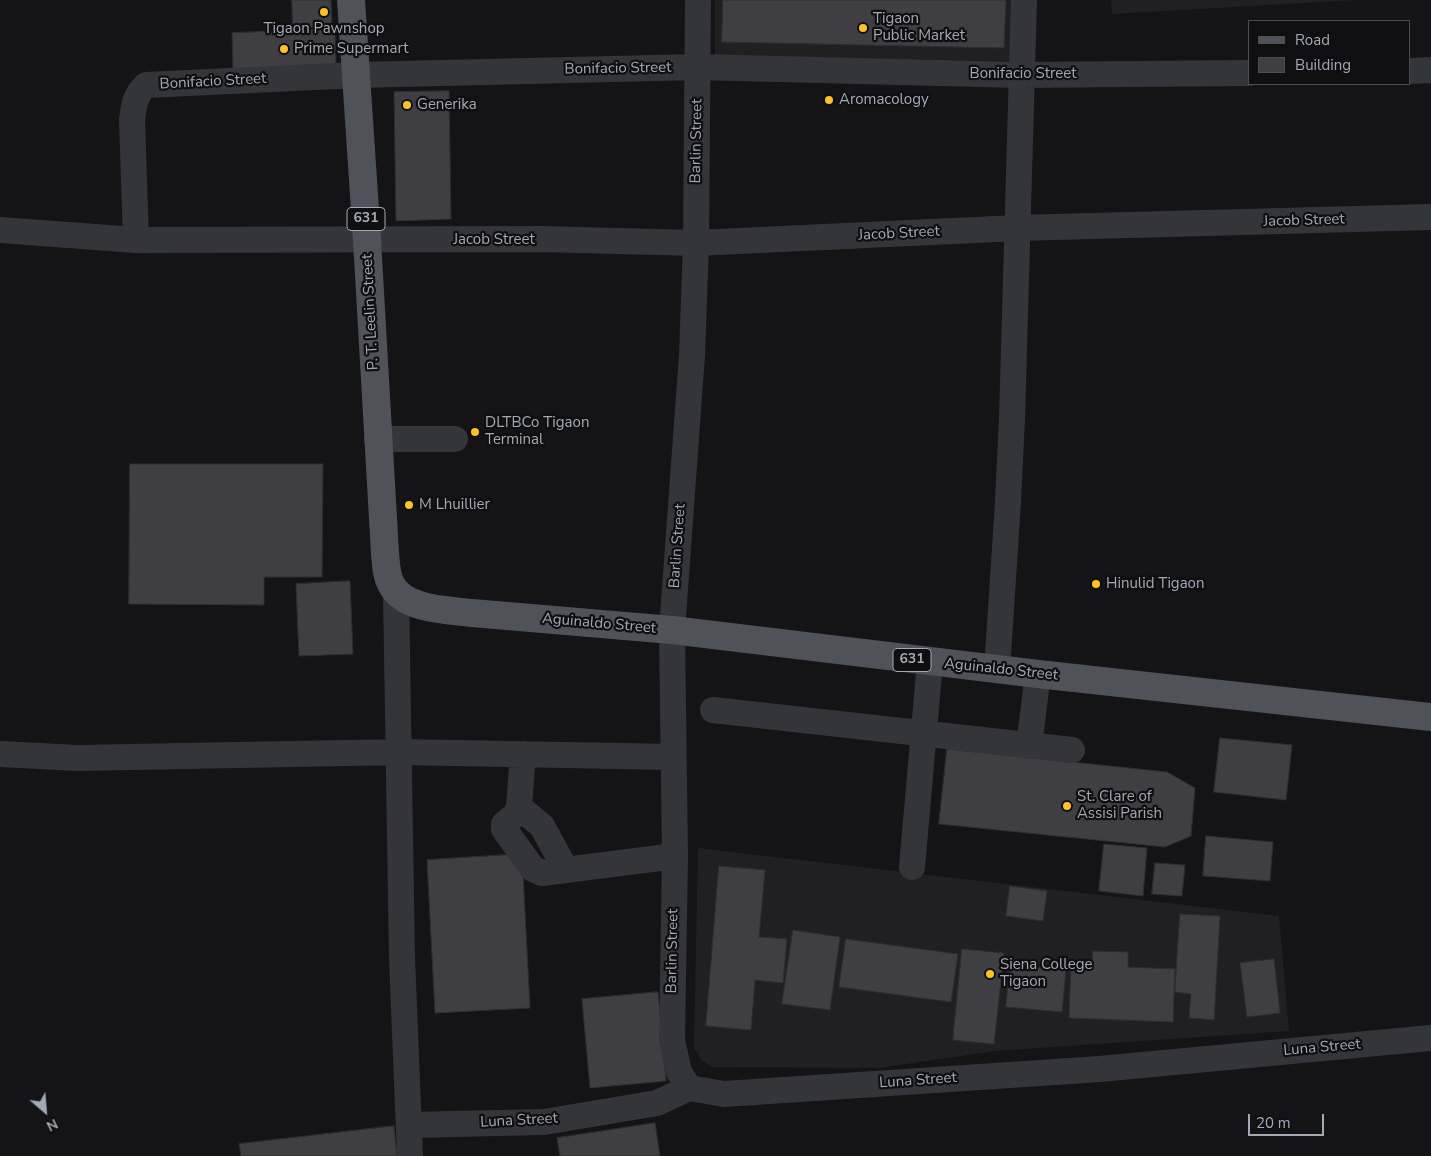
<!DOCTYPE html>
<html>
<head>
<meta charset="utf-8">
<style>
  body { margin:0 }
  #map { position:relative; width:1431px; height:1156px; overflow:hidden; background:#141416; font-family:"Nunito Sans",sans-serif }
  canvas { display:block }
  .legend { position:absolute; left:1248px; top:20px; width:162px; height:65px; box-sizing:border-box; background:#0f0f11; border:1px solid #4b4d53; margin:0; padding:6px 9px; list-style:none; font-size:15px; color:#a4a9b7 }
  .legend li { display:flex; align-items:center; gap:10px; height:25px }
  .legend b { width:25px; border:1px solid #4b4d53 }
  .north { position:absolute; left:20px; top:1086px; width:50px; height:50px; -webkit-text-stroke:4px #0f0f11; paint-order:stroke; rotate:153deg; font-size:14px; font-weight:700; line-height:20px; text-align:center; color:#a4a9b7 }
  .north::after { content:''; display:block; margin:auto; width:18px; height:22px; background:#a4a9b7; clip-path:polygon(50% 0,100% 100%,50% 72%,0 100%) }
  .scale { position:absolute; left:1248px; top:1114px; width:76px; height:22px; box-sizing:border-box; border:2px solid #a4a9b7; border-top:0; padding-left:6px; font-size:15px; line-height:18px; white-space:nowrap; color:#a4a9b7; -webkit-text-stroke:4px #0f0f11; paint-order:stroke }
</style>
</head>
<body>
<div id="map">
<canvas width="1431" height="1156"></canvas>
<ul class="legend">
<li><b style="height:6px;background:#50525a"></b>Road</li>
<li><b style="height:14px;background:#3e3e43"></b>Building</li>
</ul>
<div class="north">N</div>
<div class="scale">20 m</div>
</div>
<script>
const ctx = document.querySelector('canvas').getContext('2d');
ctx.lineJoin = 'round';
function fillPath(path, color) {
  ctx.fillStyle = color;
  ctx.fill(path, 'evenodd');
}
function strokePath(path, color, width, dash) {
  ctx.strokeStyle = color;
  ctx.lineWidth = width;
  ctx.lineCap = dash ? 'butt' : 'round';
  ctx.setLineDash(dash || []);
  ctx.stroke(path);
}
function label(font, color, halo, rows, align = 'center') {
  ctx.font = font + ' "Nunito Sans",sans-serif';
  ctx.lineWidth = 4.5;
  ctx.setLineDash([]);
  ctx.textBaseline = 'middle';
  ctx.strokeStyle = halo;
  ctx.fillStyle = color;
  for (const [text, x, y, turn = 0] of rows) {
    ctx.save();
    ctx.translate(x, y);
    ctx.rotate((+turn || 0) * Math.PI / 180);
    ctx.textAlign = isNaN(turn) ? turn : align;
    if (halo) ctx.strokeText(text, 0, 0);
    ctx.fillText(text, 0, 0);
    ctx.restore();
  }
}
const built = new Path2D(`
  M715,0H1013L1010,61L715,56Z
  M1111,0H1357L1112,14Z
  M698,848L1279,916L1289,1031L995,1051L879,1068L712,1067L701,1060L694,1047Z`);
const building = new Path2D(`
  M292,0H331L332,27L293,28Z
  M723,0H1006L1004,48L722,42Z
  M335,29L336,65L233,69L232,33Z
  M449,91L451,219L396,221L394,92Z
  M130,464H323L322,577H264V605L129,604Z
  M350,581L353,654L299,656L296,584Z
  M1220,738L1292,745L1286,800L1214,792Z
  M947,749L1167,772L1195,788L1191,836L1165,847L939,824Z
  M1206,836L1273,842L1270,881L1203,876Z
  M1104,844L1147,848L1143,896L1099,891Z
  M522,854L530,1008L435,1013L427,860Z
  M1155,863L1185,865L1182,896L1152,894Z
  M719,866L765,870L759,937L787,939L783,983L755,980L751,1030L706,1026Z
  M1010,886L1047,891L1043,921L1006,916Z
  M1180,914L1220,916L1214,1020L1189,1018L1191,994L1175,992Z
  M793,930L840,937L830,1010L782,1004Z
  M846,939L958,954L951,1002L839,987Z
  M962,949L1004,953L994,1044L953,1040Z
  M1093,951L1128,952V967L1175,969L1173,1022L1069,1018L1071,965L1092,966Z
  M1274,959L1280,1013L1247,1017L1240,963Z
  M1010,965L1066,970L1062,1012L1006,1007Z
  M658,992L666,1081L590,1088L582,999Z
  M655,1123L660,1156H560L557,1138Z
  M394,1126L397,1156H241L239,1144Z`);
const minor = new Path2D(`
  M1410,71L1431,70
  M0,230L136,240L540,239L696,243L1017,228L1431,217
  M136,240L132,120C134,105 135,95 146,85L357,75L698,67L1021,75L1250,73
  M377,439H455
  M396,592L402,958L410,1156
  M997,670L1008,502L1012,418L1024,0
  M713,710L1072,750
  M1029,746L1038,674
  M0,754L77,758L400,752L673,757
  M523,754L519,807L515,815L504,824V829L533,869L542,873L675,856
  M519,807L542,826L566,870
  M912,867L930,662
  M689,1088L679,1072L672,1040L675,856L672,630L692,355L696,243L698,0
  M409,1125L544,1122L657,1103L689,1088L724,1094L1100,1069L1431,1038`);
const major = new Path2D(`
  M351,0L367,240L385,553C386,563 386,575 391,584C404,610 447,610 472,613L672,630L1038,674L1431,717`);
const markers = [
  [324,12,5,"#ffc223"],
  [863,28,5,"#ffc223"],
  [284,49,5,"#ffc223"],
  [829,100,5,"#ffc223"],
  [407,105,5,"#ffc223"],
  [475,432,5,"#ffc223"],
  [409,505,5,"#ffc223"],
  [1096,584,5,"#ffc223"],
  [1067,806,5,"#ffc223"],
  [990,974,5,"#ffc223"]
];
const shields = [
  [366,219,38],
  [912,660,38]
];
const shieldNames = [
  ["631",366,219],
  ["631",912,660]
];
const poiNames = [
  ["Tigaon",873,19],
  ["Public Market",873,36],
  ["Tigaon Pawnshop",324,29,"center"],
  ["Prime Supermart",294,49],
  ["Aromacology",839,100],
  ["Generika",417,105],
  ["DLTBCo Tigaon",485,423],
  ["Terminal",485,440],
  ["M Lhuillier",419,505],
  ["Hinulid Tigaon",1106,584],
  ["St. Clare of",1077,797],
  ["Assisi Parish",1077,814],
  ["Siena College",1000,965],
  ["Tigaon",1000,982]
];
const streetNames = [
  ["Bonifacio Street",618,69,-1],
  ["Bonifacio Street",1023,74],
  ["Bonifacio Street",213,82,-3],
  ["Barlin Street",697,141,-89],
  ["Jacob Street",1304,221,-2],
  ["Jacob Street",899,234,-3],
  ["Jacob Street",494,240],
  ["P. T. Leelin Street",371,312,-93],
  ["Barlin Street",678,546,-86],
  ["Aguinaldo Street",599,624,5],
  ["Aguinaldo Street",1001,670,6],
  ["Barlin Street",673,951,-89],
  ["Luna Street",1322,1048,-5],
  ["Luna Street",918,1081,-4],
  ["Luna Street",519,1121,-3]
];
fillPath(built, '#202023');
fillPath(building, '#3e3e43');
strokePath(building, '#2e2e32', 1);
strokePath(minor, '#34353b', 26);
strokePath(major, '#50525a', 28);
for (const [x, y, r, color] of markers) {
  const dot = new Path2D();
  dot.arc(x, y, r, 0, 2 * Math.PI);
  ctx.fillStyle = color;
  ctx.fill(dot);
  strokePath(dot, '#0f0f11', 2);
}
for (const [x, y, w] of shields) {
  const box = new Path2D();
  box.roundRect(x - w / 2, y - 11.5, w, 23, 4);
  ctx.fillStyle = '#0f0f11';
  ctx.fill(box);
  strokePath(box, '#a4a9b7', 1);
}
label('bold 14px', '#a4a9b7', null, shieldNames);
label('15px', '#a4a9b7', '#0f0f11', poiNames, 'left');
label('15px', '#a4a9b7', '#0f0f11', streetNames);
</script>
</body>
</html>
